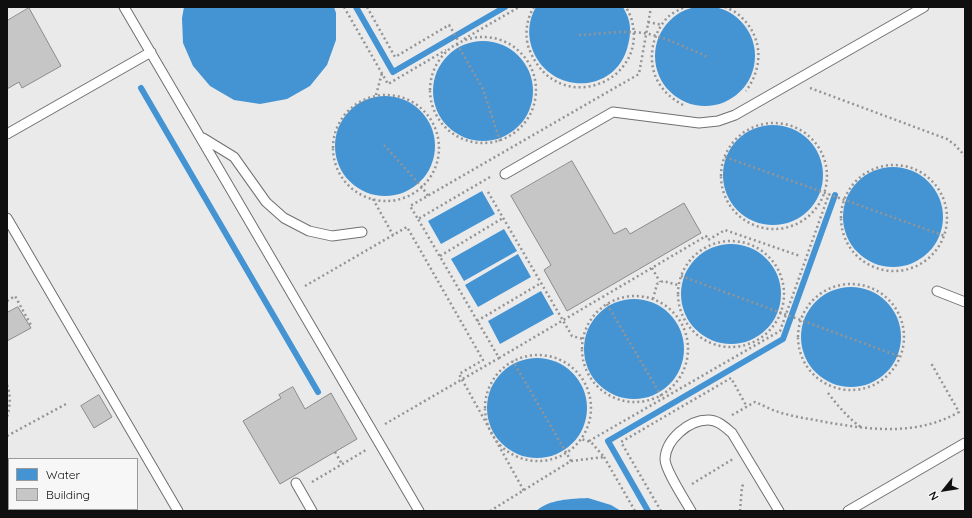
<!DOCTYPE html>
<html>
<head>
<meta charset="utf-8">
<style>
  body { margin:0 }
  #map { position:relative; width:972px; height:518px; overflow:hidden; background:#eaeaeb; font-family:Quicksand,sans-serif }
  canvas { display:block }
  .frame { position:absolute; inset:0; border:8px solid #0f0f0f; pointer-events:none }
  .legend { position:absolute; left:8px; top:458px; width:130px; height:52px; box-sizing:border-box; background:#f7f7f8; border:1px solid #9a9a9b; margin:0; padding:5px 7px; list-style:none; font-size:12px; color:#0f0f0f }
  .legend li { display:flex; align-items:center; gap:8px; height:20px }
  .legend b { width:20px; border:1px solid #9a9a9b }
  .north { position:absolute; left:924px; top:470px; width:40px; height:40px; -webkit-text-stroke:3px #f7f7f8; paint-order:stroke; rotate:240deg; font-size:11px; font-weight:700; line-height:16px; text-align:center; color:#0f0f0f }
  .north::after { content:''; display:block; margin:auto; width:14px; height:18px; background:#0f0f0f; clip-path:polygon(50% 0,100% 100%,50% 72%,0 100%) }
</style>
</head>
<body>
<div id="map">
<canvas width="972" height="518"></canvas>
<div class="frame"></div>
<ul class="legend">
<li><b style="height:11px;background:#4494d4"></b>Water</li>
<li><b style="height:11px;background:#c6c6c7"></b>Building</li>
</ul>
<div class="north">N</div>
</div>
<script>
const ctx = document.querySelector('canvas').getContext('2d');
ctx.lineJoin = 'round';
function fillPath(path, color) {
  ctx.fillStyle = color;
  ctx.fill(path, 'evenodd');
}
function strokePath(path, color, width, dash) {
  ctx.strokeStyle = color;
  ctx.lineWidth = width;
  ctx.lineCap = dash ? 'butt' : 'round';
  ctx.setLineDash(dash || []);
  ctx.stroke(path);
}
const water = new Path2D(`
  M655 56a50 50 0 1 1 100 0a50 50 0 1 1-100 0Z
  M184,7H334L336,13V40L327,65L310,86L287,99L260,104L234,100L210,86L193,66L183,43L182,18Z
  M536,7H623C625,11 628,16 629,21C631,29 630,38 628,45C617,94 552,96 533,51C527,37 528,20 536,7Z
  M433 91a50 50 0 1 1 100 0a50 50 0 1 1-100 0Z
  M335 146a50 50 0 1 1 100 0a50 50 0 1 1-100 0Z
  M723 175a50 50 0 1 1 100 0a50 50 0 1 1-100 0Z
  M843 217a50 50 0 1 1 100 0a50 50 0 1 1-100 0Z
  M482,191L495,214L441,244L428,221Z
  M504,229L517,251L464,281L451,259Z
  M681 294a50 50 0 1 1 100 0a50 50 0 1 1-100 0Z
  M518,254L531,277L478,307L465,285Z
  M801 337a50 50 0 1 1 100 0a50 50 0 1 1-100 0Z
  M541,291L554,314L500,344L488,321Z
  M584 349a50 50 0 1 1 100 0a50 50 0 1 1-100 0Z
  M487 408a50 50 0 1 1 100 0a50 50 0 1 1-100 0Z
  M588,498L611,505L621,511H536C550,499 570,499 588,498Z
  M19,509H58L61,511H16Z`);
const stream = new Path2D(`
  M356,7L393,72L505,7
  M141,88L318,392
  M648,511L608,441L783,339L835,195`);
const building = new Path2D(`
  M29,8L61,66L22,88L19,82L7,89V21Z
  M572,161L614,234L626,228L630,234L684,203L701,233L567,311L544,270L551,265L511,196Z
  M18,307L31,328L7,341V313Z
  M293,387L305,409L331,393L357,439L280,484L243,421L281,398L279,395Z
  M99,395L112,417L94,428L81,406Z`);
const path = new Path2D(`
  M344,7L388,84L446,50
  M367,7L395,57L449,25L459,42
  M534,7C526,19 524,38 530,51C558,118 648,83 632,21C631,16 628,11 626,7
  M725,7C729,9 735,11 739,15C763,36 764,66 746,91
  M648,22L662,25
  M579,35C604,34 632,28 656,36C674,41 691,50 708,57
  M430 90a53 53 0 1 1 106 0a53 53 0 1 1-106 0Z
  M464,39L519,7
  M457,44L483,89L500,141
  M810,88L947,139L955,145L965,156
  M333 148a53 53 0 1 1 106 0a53 53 0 1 1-106 0Z
  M376,95L382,73
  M683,105C674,100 666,94 660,85C646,64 651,34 668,17C672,13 679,10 684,7
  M721 176a53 53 0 1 1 106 0a53 53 0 1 1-106 0Z
  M384,145L422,187L428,196
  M841 218a53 53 0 1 1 106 0a53 53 0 1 1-106 0Z
  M490,177L418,219L410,206L639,74L651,7
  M488,192L572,336L583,339
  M373,199L393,235
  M678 294a53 53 0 1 1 106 0a53 53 0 1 1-106 0Z
  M440,256L503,218
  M652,268L660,282
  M798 337a53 53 0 1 1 106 0a53 53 0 1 1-106 0Z
  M305,286L407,227L483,360L459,374L524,491
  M582 349a53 53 0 1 1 106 0a53 53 0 1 1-106 0Z
  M653,299L657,284L663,281L678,285
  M7,301L15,296L32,327
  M477,321L541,283
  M485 408a53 53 0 1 1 106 0a53 53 0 1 1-106 0Z
  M499,358L706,236L708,240L725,230L800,256
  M7,385C11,395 10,407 7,417
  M828,393C838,406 848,418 862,428
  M732,415L755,402C765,406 775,412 786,414C799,418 812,419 825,422C871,430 917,436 959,412L931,363
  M385,424L499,358L418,219
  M7,436L66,404
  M589,441L780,331L829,194
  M335,452L342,464
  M604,457L635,511
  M571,461L604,457L591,442L581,439
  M312,482L366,450
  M692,484L733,459
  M490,511L571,461L513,361
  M661,511L621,442L731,378L747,407
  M740,511L742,486L746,484`);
const lane = new Path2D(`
  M124,7L419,511
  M7,134L151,52
  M203,138L234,157L266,202L284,218L309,231L332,236L362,232
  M505,174L613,112L699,123L718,121L735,115L924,7
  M7,218L178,511
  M937,291L965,302
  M296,483L312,511
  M691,511C685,500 665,470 665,459C666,439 689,420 708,420C718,420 725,427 732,433L779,511
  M848,511L965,443`);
const pathBridge = new Path2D(`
  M725,157L945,236
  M681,276L901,357
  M607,304L663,399`);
fillPath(water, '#4494d4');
strokePath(stream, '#4494d4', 6);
fillPath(building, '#c6c6c7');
strokePath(building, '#8a8b8c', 1);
strokePath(lane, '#707071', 11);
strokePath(path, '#949495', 2.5, [2, 3]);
strokePath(lane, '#fff', 9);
strokePath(pathBridge, '#949495', 2.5, [2, 3]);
</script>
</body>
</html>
